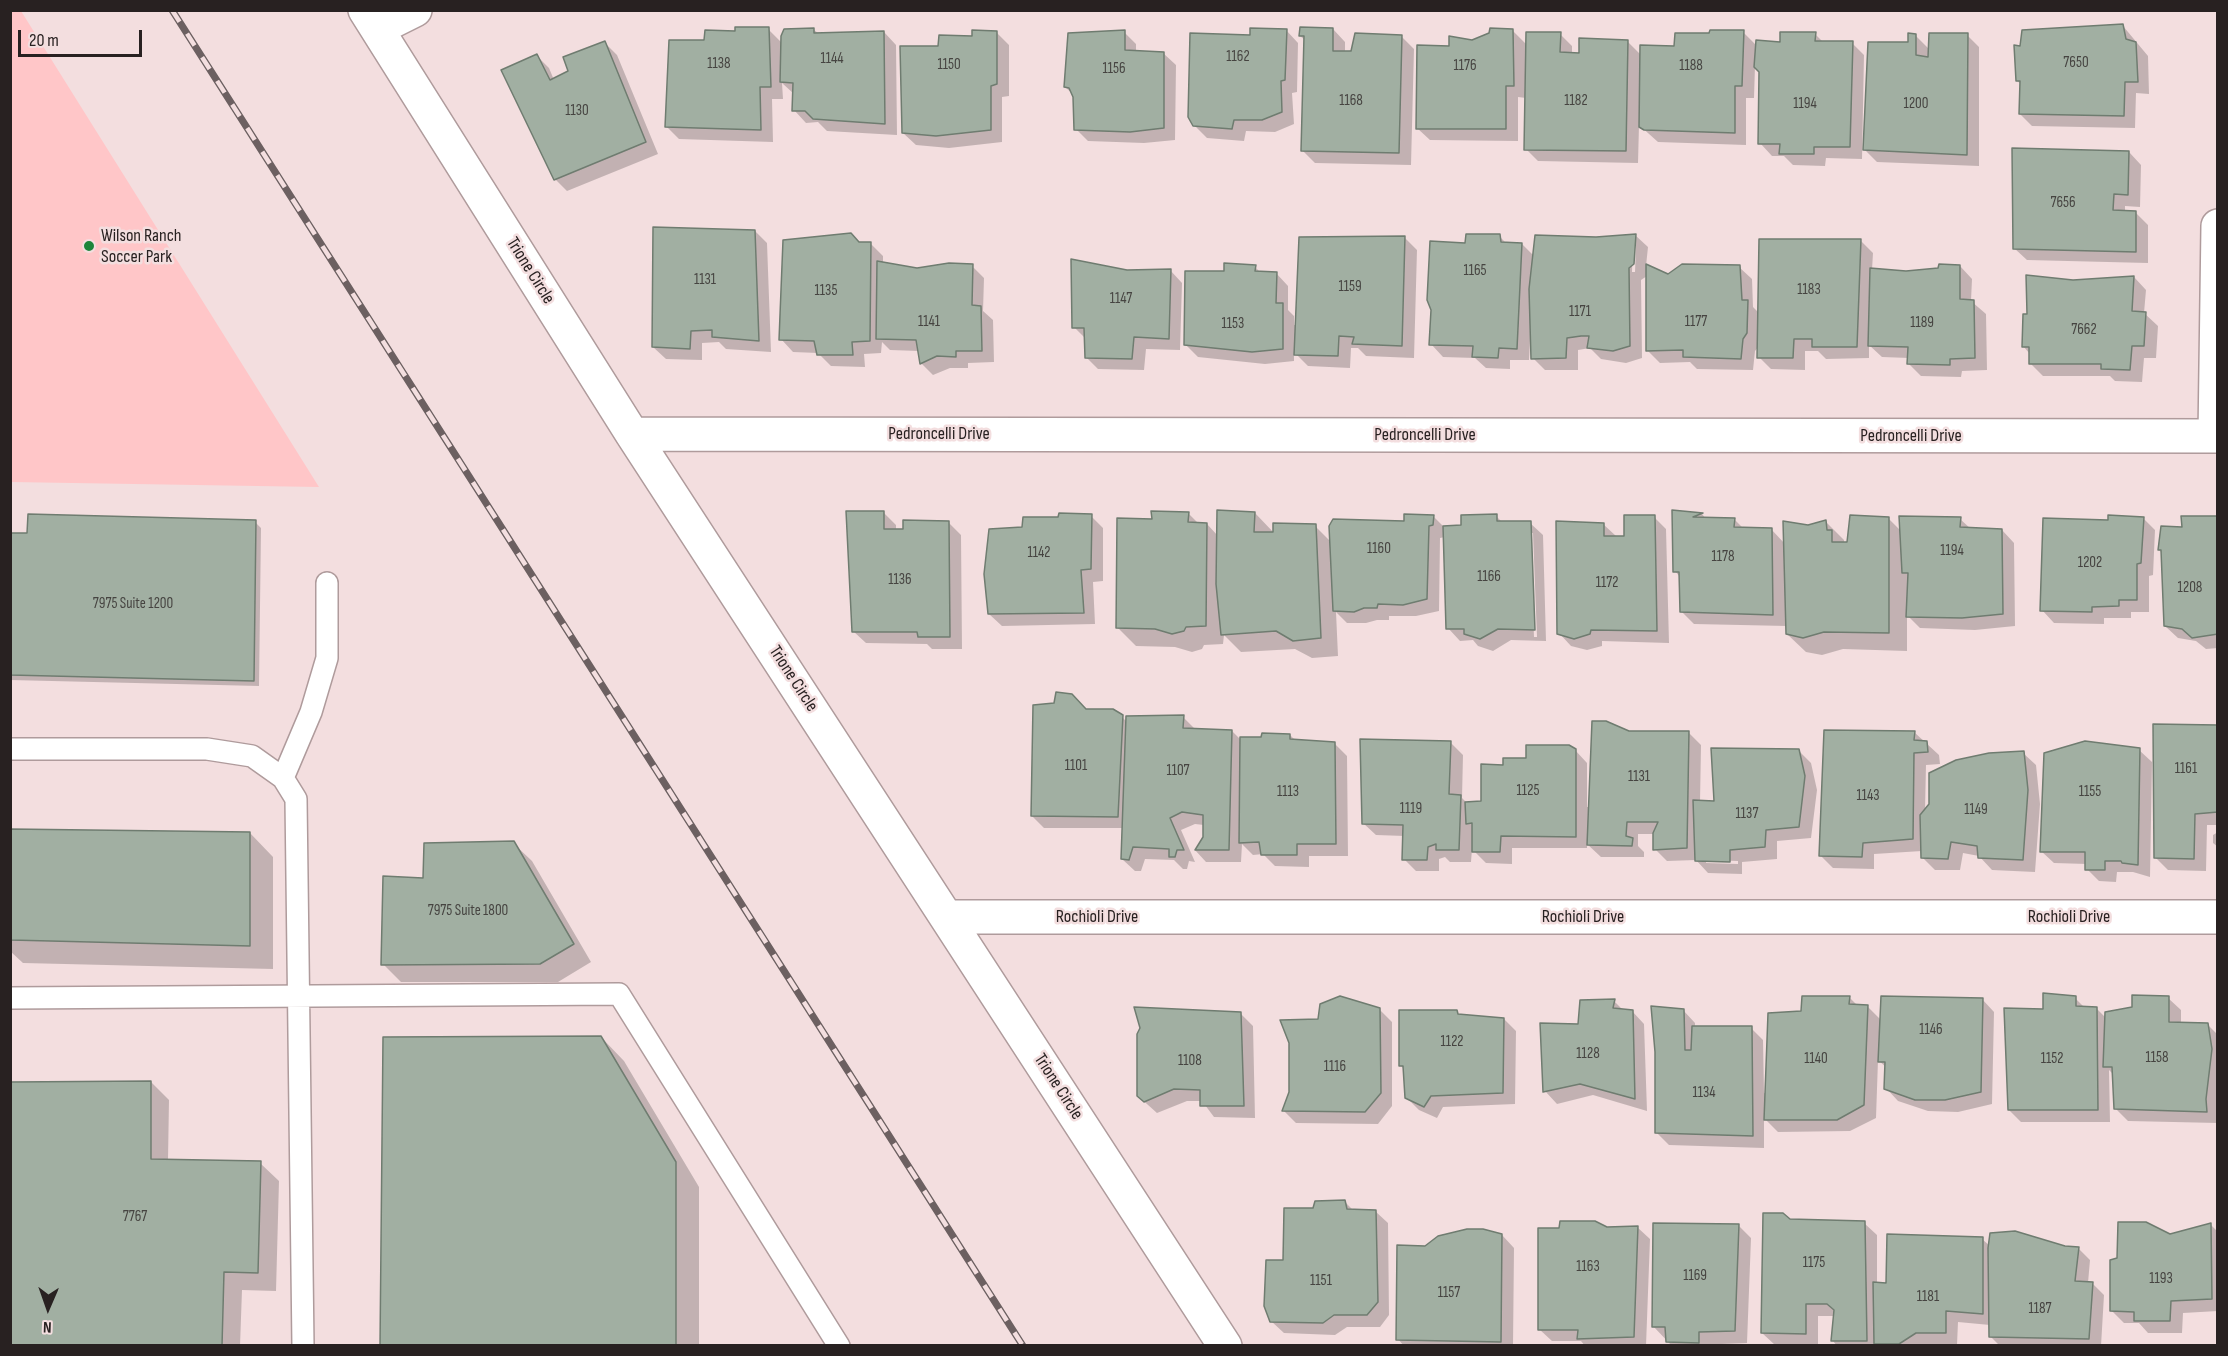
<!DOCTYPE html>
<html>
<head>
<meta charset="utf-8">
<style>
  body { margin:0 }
  #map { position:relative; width:2228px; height:1356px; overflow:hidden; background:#f3dedf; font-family:"Sofia Sans Condensed",sans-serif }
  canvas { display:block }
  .frame { position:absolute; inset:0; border:12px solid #282121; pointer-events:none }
  .north { position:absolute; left:18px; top:1278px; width:60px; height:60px; -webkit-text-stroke:4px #f3dedf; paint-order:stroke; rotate:182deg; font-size:16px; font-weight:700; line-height:24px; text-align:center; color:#282121 }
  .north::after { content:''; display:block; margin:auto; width:21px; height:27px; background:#282121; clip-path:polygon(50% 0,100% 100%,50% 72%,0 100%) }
  .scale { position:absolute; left:18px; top:30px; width:124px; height:27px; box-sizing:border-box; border:3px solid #282121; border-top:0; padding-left:8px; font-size:18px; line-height:21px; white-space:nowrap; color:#282121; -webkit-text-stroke:4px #f3dedf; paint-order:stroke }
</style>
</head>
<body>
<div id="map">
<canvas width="2228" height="1356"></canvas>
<div class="frame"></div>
<div class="north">N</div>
<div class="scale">20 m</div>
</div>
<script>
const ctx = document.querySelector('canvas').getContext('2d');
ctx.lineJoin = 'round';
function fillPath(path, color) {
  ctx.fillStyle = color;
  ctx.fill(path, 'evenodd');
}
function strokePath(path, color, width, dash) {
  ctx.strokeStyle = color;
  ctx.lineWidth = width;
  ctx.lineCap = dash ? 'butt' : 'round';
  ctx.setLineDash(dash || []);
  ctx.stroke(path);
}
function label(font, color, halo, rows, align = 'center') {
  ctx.font = font + ' "Sofia Sans Condensed",sans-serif';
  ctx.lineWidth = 5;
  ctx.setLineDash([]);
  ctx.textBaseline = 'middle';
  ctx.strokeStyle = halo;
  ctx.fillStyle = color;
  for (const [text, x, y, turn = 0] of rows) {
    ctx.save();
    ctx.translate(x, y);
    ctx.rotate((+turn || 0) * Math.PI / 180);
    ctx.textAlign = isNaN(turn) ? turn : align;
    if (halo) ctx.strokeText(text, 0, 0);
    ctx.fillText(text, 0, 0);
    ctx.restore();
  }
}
const green = new Path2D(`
  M21,10V11L319,487L11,482L10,11Z`);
const shadow = new Path2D(`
  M2123,26L2148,56L2149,94L2136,93L2135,128L2032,126L2020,114L2021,84L2017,81Z
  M768,29L782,43L813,29L819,34L884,32L896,45L897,135L827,131L818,122L806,123L794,110V94L782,83L783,99H772L773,142L679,139L667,127L705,42L737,33Z
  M1333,29L1345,42V52L1402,37L1414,49L1411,165L1315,163L1302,150L1305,40L1300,36Z
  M1286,30L1298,43L1297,92L1292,93L1294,124L1275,132L1246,131L1244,141L1207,138L1194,125L1251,36Z
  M1512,30L1527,45L1560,34L1572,46V54H1580L1627,41L1641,55L1743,32L1757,46L1781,44L1815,34L1823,42L1852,43L1864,55L1862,159L1826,158L1825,166L1793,165L1784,156H1772L1760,143V72L1755,66L1754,98H1746V145L1658,142L1639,125L1638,163L1538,161L1526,149V98L1518,97V141L1430,140L1417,128L1450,47Z
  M1124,32L1136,44V52L1163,53L1176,65L1175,140L1144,143L1088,141L1076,129L1074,95L1065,87Z
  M997,33L1009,45V96L1002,97V142L949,148L916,145L903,133L940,48Z
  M1915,35L1930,50L1967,35L1979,47V166L1877,162L1865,150Z
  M605,43L617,55L658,154L567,191L555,179L537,56L549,68L554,80L570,72Z
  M2129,152L2141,165L2140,207L2125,206V212H2135L2148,225V263L2027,260L2014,248Z
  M755,231L767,243L771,352L726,349L719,342L702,343V360L666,359L653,347Z
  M1635,235L1648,247L1646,266L1668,276L1739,267L1752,279L1753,307L1759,313L1861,241L1873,253L1872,270L1906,273L1960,266L1972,279L1971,301L1986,314L1987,370L1962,371L1961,377L1921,376L1909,364V358L1882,357L1869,345V358L1826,359L1818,351H1805V370L1771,369L1759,357V346L1755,351L1753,370L1697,369L1690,362L1660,363L1647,350V276L1641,280L1642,358L1626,363L1601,359L1590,348L1578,350V370H1545L1533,358L1532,340H1530L1529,360H1510V369L1486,368L1475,358L1443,357L1431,344L1467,244L1499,236L1507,244H1522L1534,256L1596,238ZM1633,246H1636L1635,272H1632Z
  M1404,237L1417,250L1414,358L1366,356L1358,348H1351L1350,368L1308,366L1294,352V361L1265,364L1198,357L1186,345L1225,272L1255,267L1261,273H1276L1288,286V310L1294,316V325H1297Z
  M859,243H870L883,256V264L917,270L972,266L984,278L983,311L993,320L994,362L968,363V368H950L933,375L921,363L919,351L890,350L882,342L881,353L864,354L865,367L831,366L818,353L793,352L781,339Z
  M1170,270L1182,283L1180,350L1146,349L1144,370L1098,369L1086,357V339L1074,327L1127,271Z
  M2134,277L2146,290L2144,313L2158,326L2156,358H2144L2142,382L2115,381L2110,376H2043L2031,364L2030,354L2023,346L2028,316L2073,281Z
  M1674,512L1702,514L1706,519H1734L1744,529H1771L1785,544L1808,526L1826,522L1844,540V544H1848L1888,518L1902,532L1960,519L1971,529L2002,530L2014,543L2015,626L1975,630L1920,628L1907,615V651L1843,649L1822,655L1806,652L1787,634V626L1694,624L1682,612L1680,577L1675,571Z
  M884,513L896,525V531L949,523L961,535L962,649H932L927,644L866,643L853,631Z
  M1188,513L1199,524H1207L1218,536L1255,513L1275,534L1315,526L1331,542L1434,517L1444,527H1462L1496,516L1503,523H1530L1543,535L1546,641L1511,640L1493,651L1478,646L1473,640L1460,641L1448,628L1445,537L1440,538L1439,611L1416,616H1389V620H1377L1366,623H1347L1336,612L1338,656L1312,658L1295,649L1241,652L1224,635L1223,644L1204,645L1202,649L1192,652L1175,647L1136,646L1118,628L1153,520ZM1530,533H1533L1537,637H1534Z
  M1091,516L1103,528V581L1093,582L1095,624L1002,626L989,614L1024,529Z
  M1654,517L1666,529L1669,643L1602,641V646L1587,650L1571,646L1559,633L1603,524L1616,536L1625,538Z
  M2216,517L2218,648L2206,649L2196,641L2178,638L2165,626L2163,554L2159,550L2184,529Z
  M2143,518L2155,530L2153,575L2149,576V612H2131V618H2104V624L2054,623L2042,610Z
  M255,522L261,528L259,686L10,680V534Z
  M1086,710L1122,717L1127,722L1183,717L1196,730L1232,731L1242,741L1290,735L1296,741L1335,744L1347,756L1348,856H1309V867L1275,866L1263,854L1253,855L1242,844L1241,862H1206L1195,850L1204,837V825L1195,824L1181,830L1195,862L1189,861L1187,869H1183L1174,860L1145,859L1141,871H1135L1122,859L1123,828H1044L1032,816Z
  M2218,727V825H2207L2206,871L2168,870L2156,858Z
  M1914,732L1939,755L1940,764L1926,765L1925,811L2023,753L2036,765L2040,804L2035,872L1992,870L1979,856L1963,853L1960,870H1935L1923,858L1922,851L1874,854V869L1833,868L1821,856Z
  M1629,733H1689L1701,745L1700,802H1715L1798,750L1811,763L1817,790L1811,838L1777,841V859L1742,862V874L1708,873L1696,860L1667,861L1655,849V834H1638V846L1644,852V857H1601L1587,844V848H1512V864L1486,863L1472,849L1471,862H1450L1445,857L1439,859V871H1416L1404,859L1405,836L1376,835L1363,823L1451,743L1463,755L1462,798L1467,803L1482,802L1504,766L1575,750L1587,763V807H1590ZM1706,860L1738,861V864L1706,863Z
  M2139,750L2152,762L2150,877L2133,872H2117L2116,882L2099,881L2087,869V864L2054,863L2041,851Z
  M10,831L250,833L273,857V969L23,963L10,951Z
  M2218,832V847L2213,843V835Z
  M513,843L532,861L591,962L558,982H401L383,964L424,880Z
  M1849,997L1858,1006H1867L1881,1020L1982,999L1994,1012L1992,1104L1958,1112L1928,1111L1898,1101L1886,1088L1887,1068L1878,1060L1876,1118L1850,1131L1778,1132L1764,1118V1148L1669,1145L1657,1133L1683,1010L1695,1023V1028H1751L1763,1040L1764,1093H1767L1803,1013Z
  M2075,998L2085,1008H2096L2106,1018L2168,998L2181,1010V1024H2207L2218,1035V1123L2128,1121L2116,1109L2114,1075L2109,1070L2110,1122H2021L2009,1110L2044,1010Z
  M1614,1001L1623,1010L1632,1011L1644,1024L1647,1111L1593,1095L1557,1104L1545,1091L1579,1026Z
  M1379,1009L1392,1022V1106L1378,1124L1296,1123L1284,1111L1320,1020Z
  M1456,1011L1460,1016L1504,1019L1516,1031L1515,1104L1443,1107L1437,1118L1419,1110L1406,1097L1405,1070L1401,1066Z
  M1240,1013L1253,1026L1255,1118L1214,1117L1202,1101H1187L1157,1113L1138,1096Z
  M601,1037L624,1061L699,1187V1346H381Z
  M151,1082L169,1100L168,1160L260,1163L279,1181L276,1291L242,1290L240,1346H10Z
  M1345,1202L1354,1211H1375L1388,1223L1389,1315L1380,1327H1347L1335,1335L1284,1333L1271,1321L1284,1262L1314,1210Z
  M1789,1221L1864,1223L1877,1235V1284H1887L1982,1239L1990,1246L2078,1248L2090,1260L2088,1283H2092L2104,1295L2101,1346H2000L1990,1336V1325L1958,1322L1957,1345L1837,1346L1833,1341L1835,1316H1818V1346L1775,1345L1762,1333Z
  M2211,1225L2218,1232V1311L2183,1313L2182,1333H2148L2139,1323H2124L2111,1310L2170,1236Z
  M1739,1226L1751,1238L1747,1343L1672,1346L1653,1326Z
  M1637,1227L1650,1239L1646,1346H1585L1581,1341H1552L1539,1329L1607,1229Z
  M1502,1235L1514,1248L1513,1346H1404L1398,1339L1425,1247Z`);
const building = new Path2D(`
  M2123,24L2126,39L2136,42L2138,82H2125L2124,116L2019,114L2020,81H2016L2014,45L2020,46L2022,30Z
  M735,27H769L771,87H760L761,130L665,127L669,40H704L705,30L735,31Z
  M1300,27L1333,28V51H1351L1355,33L1402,35L1399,153L1301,151L1304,36H1299Z
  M814,28V33L884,31L885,124L813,119L805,111H792L793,83L780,82L781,36L784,29Z
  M1250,28L1287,29L1285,80L1281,81L1282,112L1262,120H1234L1232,129L1193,126L1188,117L1190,33L1250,35Z
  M1490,28L1513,29L1514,86H1506V129H1416L1417,45L1449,46V36L1472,40L1489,33Z
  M972,30L997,31V84L991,86V130L936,136L902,133L900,46H938L939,35L972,36Z
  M1125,30V50L1164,52V128L1130,132L1074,130L1073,97L1069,88L1064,87L1068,33Z
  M1710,30H1744L1742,86H1735V133L1644,130L1639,127L1640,45L1674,46L1675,33H1709Z
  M1526,32H1561L1560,52L1579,53V38L1628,40L1626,151L1524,150Z
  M1780,32H1816L1815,41H1853L1850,147H1814V154H1779L1780,144H1758L1759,72L1754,67L1756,40L1780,42Z
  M1908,33L1916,34V55L1928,57L1929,33H1968L1967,155L1863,150L1868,42H1908Z
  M605,41L646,142L554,180L501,70L537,54L550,80L568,71L563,57Z
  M2012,148L2129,151L2128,195L2114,194L2113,210L2136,211V252L2013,249Z
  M653,227L755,230L759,341L712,337V330L691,331L690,349L652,347Z
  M851,233L859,242H871L870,341L852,342L853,355H817L814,341L779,340L783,240Z
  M1466,234H1500L1501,242L1522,243L1517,349L1499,348L1498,358L1472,357L1473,346L1429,345L1431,310L1427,300L1430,241L1465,243Z
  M1636,234L1634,264L1629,268L1630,346L1613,351L1587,348L1589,336H1581L1567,338L1566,358L1531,359L1529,289L1535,235L1596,237Z
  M1405,236L1402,346L1352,344L1354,337L1339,336L1338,356L1294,355L1299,237Z
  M1759,239H1861L1857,347H1812V339H1794L1793,358H1757Z
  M1071,259L1127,270L1171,269L1169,339L1134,337L1132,359L1085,358L1084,328H1072Z
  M877,261L917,268L949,263L973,264L972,305L981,306L982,351H956V357L937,356L920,364L916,340L876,339Z
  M1224,263L1256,265L1255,271L1277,272L1276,303H1283V349L1252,352L1184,345L1185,271H1224Z
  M1646,264L1668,274L1682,264L1740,265L1742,300H1748L1747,333L1743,339L1741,359L1683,357V350L1646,351Z
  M1939,264L1960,265V299L1974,300L1975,358L1950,359V365L1907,364L1908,347L1868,346L1870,268L1906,271L1938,268Z
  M2026,275L2073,280L2134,276L2132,311L2146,312L2144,346H2132L2130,370L2101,369V364H2029V347H2022L2023,314H2027Z
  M1217,510L1255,512L1254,532H1273V523L1316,524L1321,638L1293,641L1276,631L1221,635L1216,584Z
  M1672,510L1703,513L1693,517L1735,518L1734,527L1772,528L1773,615L1680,612L1679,572H1673Z
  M846,511H884V529H903V520L949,521L950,637H918L917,632H852Z
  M1151,511L1189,512L1188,522L1207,523L1206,626L1186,627L1184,631L1172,634L1155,629L1116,628L1117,518L1152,519Z
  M1059,513L1092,514L1091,569L1081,570L1084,613L988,614L984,574L989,529L1022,527L1023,517H1058Z
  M28,514L256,520L254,681L10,675V533H27Z
  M1404,514L1434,515L1433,525L1429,526L1427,599L1403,605L1378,604L1377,608H1364L1354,612L1333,611L1329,526L1333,519L1404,521Z
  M1497,514V521H1531L1535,630L1498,629L1480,639L1464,634V629H1446L1443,526L1461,525V515Z
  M1624,515H1655L1657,631L1591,630L1590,634L1574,639L1557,634L1556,521L1604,523V536H1624Z
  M1850,515L1889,517V633L1824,632L1803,638L1786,634L1783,521L1808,525L1826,520L1827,530H1832V542H1847Z
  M2108,515L2144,517L2141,563L2137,564V600H2119V606L2092,607V612L2040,611L2043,518L2108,520Z
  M1899,516L1961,517L1960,527L2002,529L2003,614L1962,618L1906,617L1908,573H1902Z
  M2181,516H2217L2218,634L2192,638L2182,629L2164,626L2161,550H2158L2161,526L2182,527Z
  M1056,692L1072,694L1086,709H1113L1123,715L1118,817L1031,816L1033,705L1054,703Z
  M1184,715L1183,728L1232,730L1229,850H1195L1203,837V815L1182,812L1170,818L1184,850H1177L1175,857H1169V849L1133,847L1129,860L1121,859L1126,716Z
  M1592,721H1606L1629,731H1689L1687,848L1653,850V833L1658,822H1627L1626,836L1633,838L1632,846L1587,845Z
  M2153,724L2218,725V812L2195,814L2194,859L2154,858Z
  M1824,730L1915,731L1914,740L1927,741L1928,752L1914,753L1913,839L1863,843L1862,857L1819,856Z
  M1262,733L1290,734V739L1335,742L1336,844H1297V855H1261L1259,842L1239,843L1240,737H1261Z
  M1360,739L1451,741L1449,794L1461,795L1459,850H1436V844L1428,847L1427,860H1402L1403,825L1362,824Z
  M2085,741L2140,748L2138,865L2122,863L2121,861H2105V870H2085V852H2040L2044,753Z
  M1526,745H1569L1576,749V837L1501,836L1500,852H1472V823L1466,824L1465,802L1481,801V764L1503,765V758H1526Z
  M1711,748L1799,749L1805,776L1799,827L1766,830L1765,847L1730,850V862L1695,861L1693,800L1714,801Z
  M2024,751L2028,790L2023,860L1978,858L1977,846L1951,842L1948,859L1921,858L1920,815L1929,804V773L1956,760L1989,753Z
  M10,829L250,832V946L10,940Z
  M514,841L574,944L540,964L381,965L383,876L423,878L424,843Z
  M2043,993L2076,996V1006L2097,1007L2098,1110H2008L2004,1008L2043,1009Z
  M2132,995L2169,996V1022L2208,1023L2212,1049L2206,1099L2207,1112L2114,1109L2112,1067H2103L2105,1012L2132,1007Z
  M1340,996L1380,1008L1381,1093L1365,1112L1282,1111L1289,1092V1043L1280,1020L1318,1019L1320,1004Z
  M1802,996H1850L1849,1004L1868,1005L1864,1105L1837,1120H1764L1768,1013L1801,1011Z
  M1881,996L1983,998L1981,1092L1945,1100H1915L1884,1089L1885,1062H1878Z
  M1615,999L1613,1008L1633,1010L1635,1099L1580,1084L1543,1092L1540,1023L1578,1024L1580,1000Z
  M1651,1006L1684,1009L1685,1050H1691L1692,1026H1752L1753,1136L1655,1133V1052Z
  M1134,1007L1241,1012L1244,1106H1200V1090L1174,1089L1144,1102L1137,1096V1034L1140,1028Z
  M1399,1010H1457L1458,1014L1504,1018L1503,1093L1431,1096L1424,1107L1405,1098L1403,1066H1399Z
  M601,1036L676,1162V1346H380L383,1037Z
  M151,1081V1159L261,1161L258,1273L224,1272L222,1346H10V1082Z
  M1345,1200L1347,1209L1376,1210L1378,1302L1367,1315H1334L1323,1323L1270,1322L1264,1306L1266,1260H1283L1284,1208H1313L1315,1201Z
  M1763,1213H1783L1790,1219L1865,1221L1867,1341H1831L1834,1310L1827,1304H1806V1334L1761,1333Z
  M1560,1221H1595L1607,1227L1638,1226L1634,1337L1577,1339L1578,1330H1538V1228H1559Z
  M2118,1222H2146L2170,1234L2211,1223L2212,1299L2171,1301L2170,1321H2134V1312L2110,1311V1260L2117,1258Z
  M1653,1223L1739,1224L1735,1331L1699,1332V1343L1666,1342L1665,1327H1652Z
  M1467,1229H1483L1502,1234L1501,1342L1396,1340L1397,1245L1425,1246L1438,1236Z
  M2015,1231L2065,1246L2079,1247L2075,1281L2093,1282L2089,1339L1989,1337L1988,1248L1990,1233Z
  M1887,1234L1983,1237V1314L1946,1311V1333H1916L1899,1344H1874L1873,1282L1886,1283Z`);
const service = new Path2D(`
  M10,749H207L252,756L283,778L296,799L303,1346
  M283,778L311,712L327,658V583
  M10,998L619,994L839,1346`);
const minor = new Path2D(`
  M365,10L632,434L1225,1346
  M377,29L415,10
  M632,434L2218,436
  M2215,436L2218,226
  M949,917H2218`);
const rail = new Path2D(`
  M172,10L1023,1346`);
const markers = [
  [89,246,6,"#1c853a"]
];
const numberNames = [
  ["1162",1238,57],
  ["1144",832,59],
  ["7650",2076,63],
  ["1138",719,64],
  ["1150",949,65],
  ["1176",1465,66],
  ["1188",1691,66],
  ["1156",1114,69],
  ["1168",1351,101],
  ["1182",1576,101],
  ["1194",1805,104],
  ["1200",1916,104],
  ["1130",577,111],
  ["7656",2063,203],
  ["1165",1475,271],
  ["1131",705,280],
  ["1159",1350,287],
  ["1183",1809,290],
  ["1135",826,291],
  ["1147",1121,299],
  ["1171",1580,312],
  ["1141",929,322],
  ["1177",1696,322],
  ["1189",1922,323],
  ["1153",1233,324],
  ["7662",2084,330],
  ["1160",1379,549],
  ["1194",1952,551],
  ["1142",1039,553],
  ["1178",1723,557],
  ["1202",2090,563],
  ["1166",1489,577],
  ["1136",900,580],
  ["1172",1607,583],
  ["1208",2190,588],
  ["7975 Suite 1200",133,604],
  ["1101",1076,766],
  ["1161",2186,769],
  ["1107",1178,771],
  ["1131",1639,777],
  ["1125",1528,791],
  ["1113",1288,792],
  ["1155",2090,792],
  ["1143",1868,796],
  ["1119",1411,809],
  ["1149",1976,810],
  ["1137",1747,814],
  ["7975 Suite 1800",468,911],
  ["1146",1931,1030],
  ["1122",1452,1042],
  ["1128",1588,1054],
  ["1158",2157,1058],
  ["1140",1816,1059],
  ["1152",2052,1059],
  ["1108",1190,1061],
  ["1116",1335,1067],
  ["1134",1704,1093],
  ["7767",135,1217],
  ["1175",1814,1263],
  ["1163",1588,1267],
  ["1169",1695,1276],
  ["1193",2161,1279],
  ["1151",1321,1281],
  ["1157",1449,1293],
  ["1181",1928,1297],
  ["1187",2040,1309]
];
const poiNames = [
  ["Wilson Ranch",101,236],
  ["Soccer Park",101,257]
];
const streetNames = [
  ["Trione Circle",530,271,58],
  ["Pedroncelli Drive",939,434],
  ["Pedroncelli Drive",1425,435],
  ["Pedroncelli Drive",1911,436],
  ["Trione Circle",793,679,57],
  ["Rochioli Drive",1097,917],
  ["Rochioli Drive",1583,917],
  ["Rochioli Drive",2069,917],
  ["Trione Circle",1058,1087,57]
];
fillPath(green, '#ffc6c8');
fillPath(shadow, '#0003');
fillPath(building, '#a1afa2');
strokePath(building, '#6f7c70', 1.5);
strokePath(service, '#af9b9c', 24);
strokePath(minor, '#af9b9c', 36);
strokePath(service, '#fff', 21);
strokePath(minor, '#fff', 33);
strokePath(rail, '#6c6061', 7);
strokePath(rail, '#f3dedf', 4.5, [14]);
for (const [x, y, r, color] of markers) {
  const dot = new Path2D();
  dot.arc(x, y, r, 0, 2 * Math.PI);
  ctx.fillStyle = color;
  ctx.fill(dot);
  strokePath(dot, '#f3dedf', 2);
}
label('15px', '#464441', null, numberNames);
label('18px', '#282121', '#f3dedf', poiNames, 'left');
label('18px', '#282121', '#f3dedf', streetNames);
</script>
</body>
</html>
